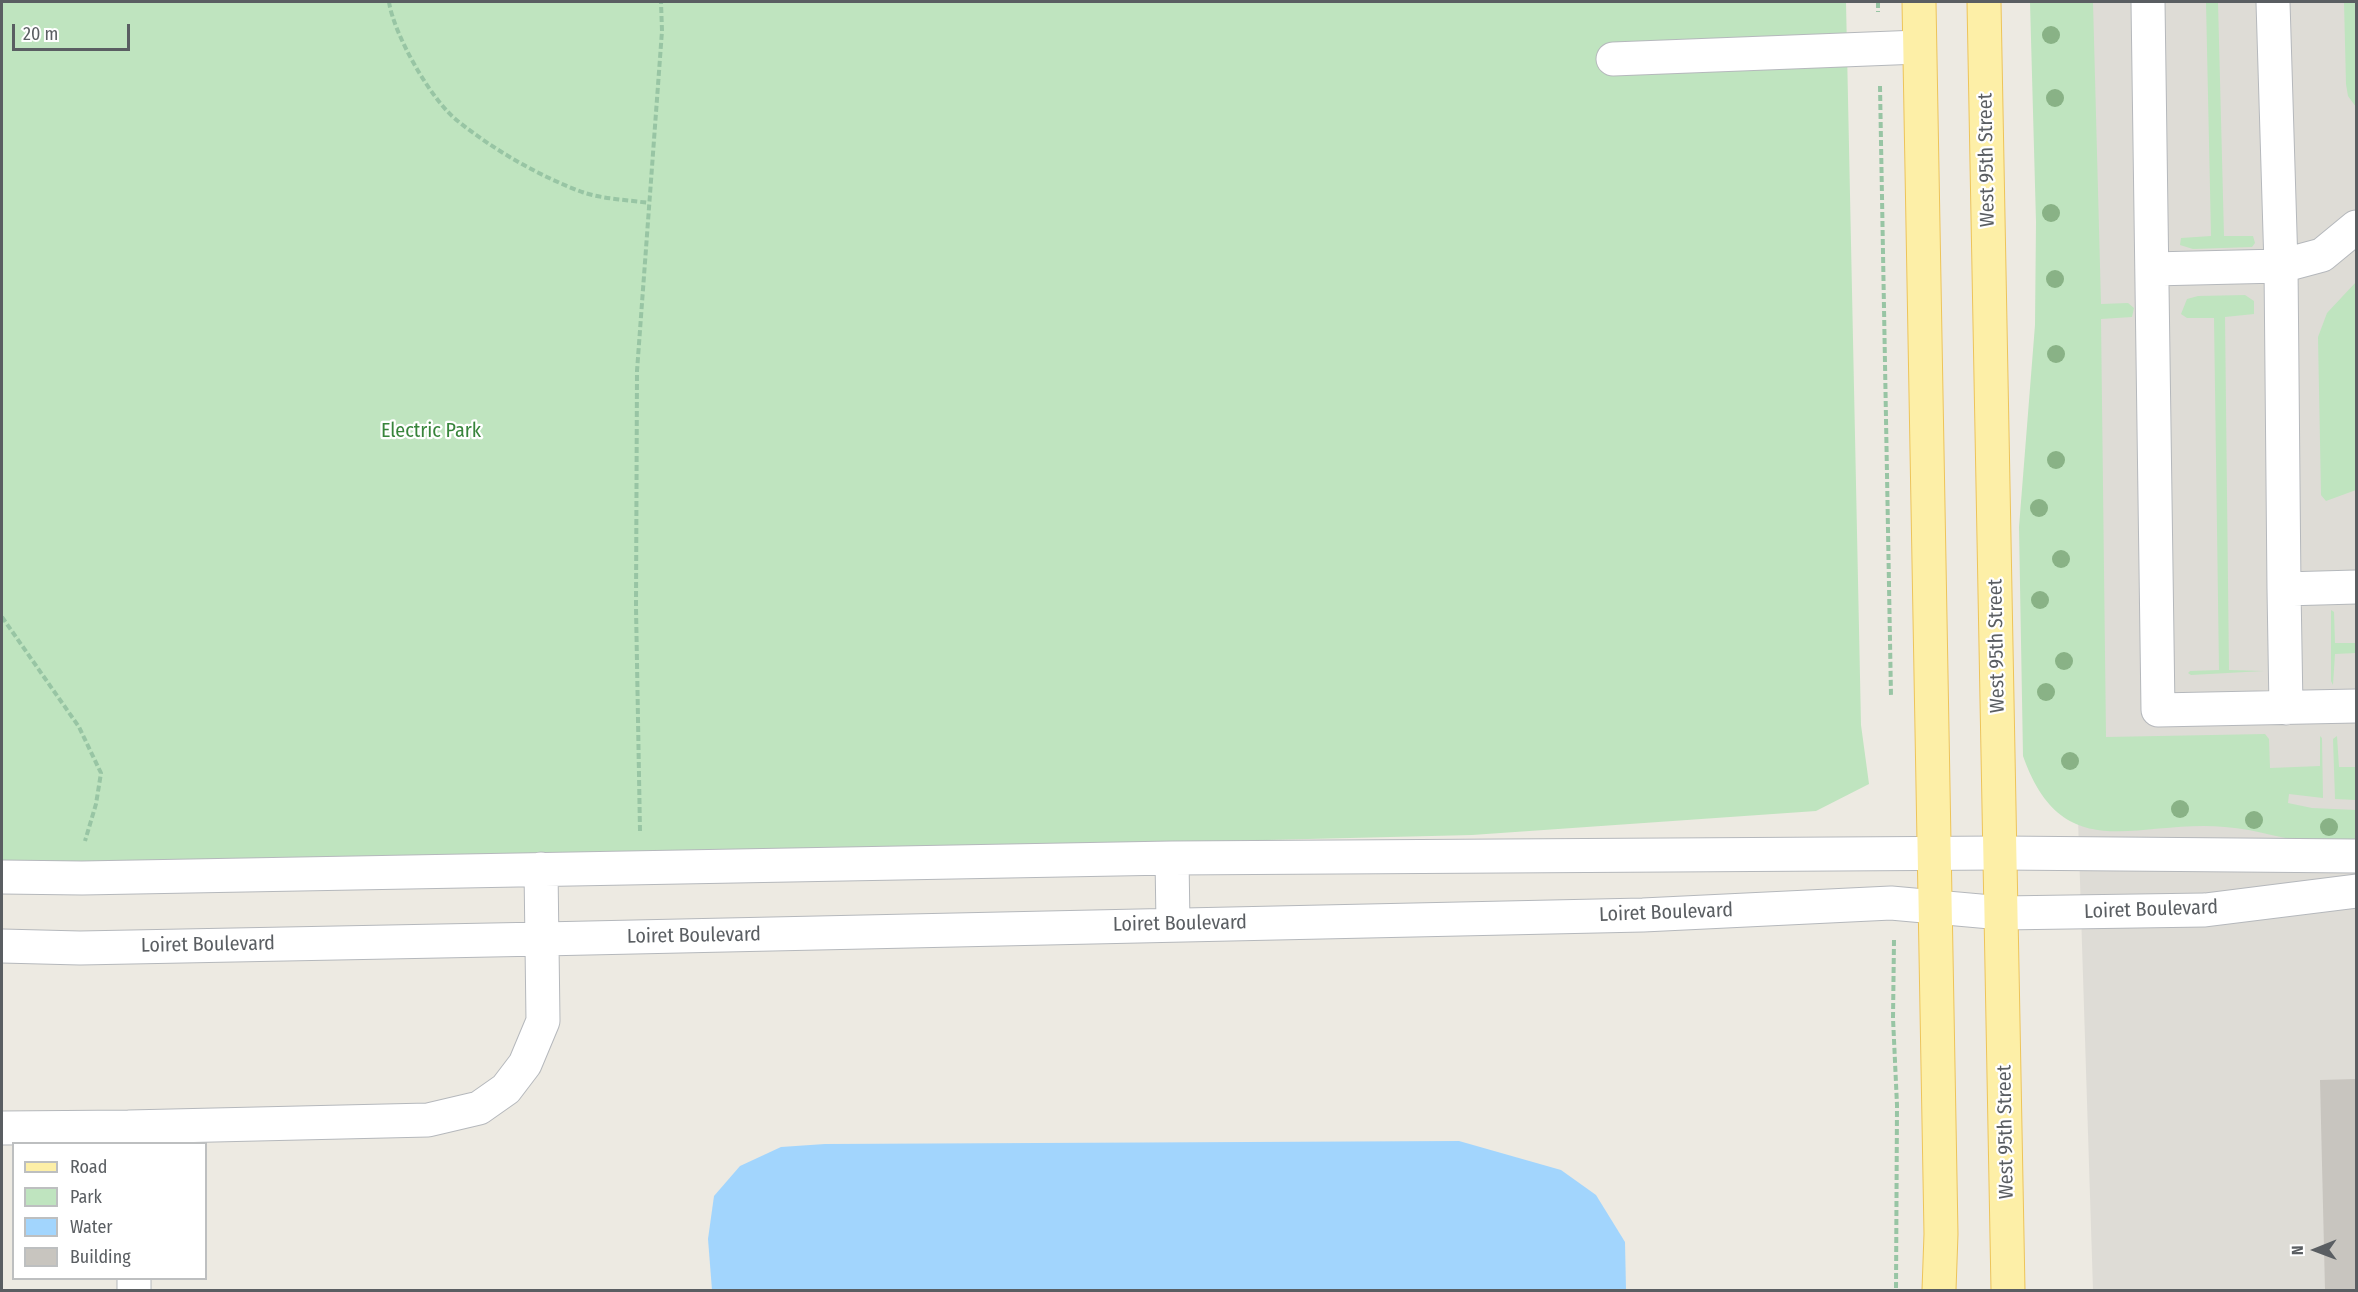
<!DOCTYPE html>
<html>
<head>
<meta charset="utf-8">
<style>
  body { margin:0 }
  #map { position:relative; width:2358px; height:1292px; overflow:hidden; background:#edeae2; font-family:"Fira Sans Condensed",sans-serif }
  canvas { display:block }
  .frame { position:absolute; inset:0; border:3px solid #5a5e62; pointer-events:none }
  .legend { position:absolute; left:12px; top:1142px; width:195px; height:138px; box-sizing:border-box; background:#fff; border:2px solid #bdbfc0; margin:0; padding:8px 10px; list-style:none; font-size:18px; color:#5a5e62 }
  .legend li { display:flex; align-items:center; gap:12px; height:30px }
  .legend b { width:30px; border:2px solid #bdbfc0 }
  .north { position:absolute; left:2286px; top:1220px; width:60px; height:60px; -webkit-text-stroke:4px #fff; paint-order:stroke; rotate:269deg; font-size:16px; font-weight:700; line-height:24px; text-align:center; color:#5a5e62 }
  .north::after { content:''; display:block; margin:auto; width:21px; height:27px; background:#5a5e62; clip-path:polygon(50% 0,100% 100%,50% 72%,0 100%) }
  .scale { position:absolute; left:12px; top:24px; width:118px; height:27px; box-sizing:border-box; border:3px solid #5a5e62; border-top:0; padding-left:8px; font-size:18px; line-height:21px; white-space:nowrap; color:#5a5e62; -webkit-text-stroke:4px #fff; paint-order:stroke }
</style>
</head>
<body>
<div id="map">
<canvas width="2358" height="1292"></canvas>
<div class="frame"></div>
<ul class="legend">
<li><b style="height:8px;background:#fdefa7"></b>Road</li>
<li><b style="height:16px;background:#bfe4bf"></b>Park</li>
<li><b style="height:16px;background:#a2d5fd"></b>Water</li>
<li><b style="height:16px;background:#c8c5bf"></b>Building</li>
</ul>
<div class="north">N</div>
<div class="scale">20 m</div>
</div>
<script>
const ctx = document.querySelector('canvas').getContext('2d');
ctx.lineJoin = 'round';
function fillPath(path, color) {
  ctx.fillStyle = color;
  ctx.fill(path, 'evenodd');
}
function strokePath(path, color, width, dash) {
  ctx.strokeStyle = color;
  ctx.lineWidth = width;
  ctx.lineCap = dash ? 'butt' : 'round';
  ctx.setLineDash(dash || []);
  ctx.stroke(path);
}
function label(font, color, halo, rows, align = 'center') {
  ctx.font = font + ' "Fira Sans Condensed",sans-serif';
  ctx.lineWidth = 4.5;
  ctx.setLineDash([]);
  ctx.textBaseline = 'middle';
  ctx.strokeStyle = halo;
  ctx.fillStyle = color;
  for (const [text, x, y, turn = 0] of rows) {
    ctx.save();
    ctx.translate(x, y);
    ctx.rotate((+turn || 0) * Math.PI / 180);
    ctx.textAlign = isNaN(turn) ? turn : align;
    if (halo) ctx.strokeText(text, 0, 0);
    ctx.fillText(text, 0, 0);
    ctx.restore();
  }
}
const industrial = new Path2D(`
  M2052,2H2356V1290H2093Z`);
const green = new Path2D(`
  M2,2H1846L1861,725L1869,784L1816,811L1472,835L695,854L2,866Z
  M2030,2H2093L2101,304L2128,303L2134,308L2132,317L2101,319L2106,737L2265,734L2269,739L2270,768L2320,766V736L2322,738L2323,798L2289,794L2288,803L2312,808L2356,810V844C2344,844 2332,846 2320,844C2288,841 2257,829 2225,827C2137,819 2063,869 2023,756L2019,527L2035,325L2036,222Z
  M2206,2H2218L2224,236H2253L2255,243L2252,247L2193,249L2180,245L2181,238L2211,236Z
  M2344,2H2356V107L2348,96L2346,84Z
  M2356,282V490L2326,501L2321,495L2318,337L2327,313Z
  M2245,295L2254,301V314L2225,317L2229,670L2264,671L2191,675L2188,673L2190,671L2219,670L2214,318H2187L2181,314L2187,299L2198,296Z
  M2331,610L2334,612L2335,643H2356V653L2335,654L2333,685L2331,681Z
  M2337,736L2339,767H2356V800L2335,799L2333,739Z`);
const water = new Path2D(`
  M1459,1141L1561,1170L1596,1195L1625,1242L1626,1290H712L708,1239L714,1196L740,1166L781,1147L825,1144Z`);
const building = new Path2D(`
  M2356,1079V1290H2325L2320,1080Z`);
const path = new Path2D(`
  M389,2C394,35 432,102 459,122C494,150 539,176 582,192C602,199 628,200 649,203
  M1878,2V12
  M1880,86L1891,696
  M2,617L79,727L101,773L96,804L85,841
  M640,831L636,607L637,371L662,31L661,2
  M1894,940L1893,1018L1897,1105L1896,1290`);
const minor = new Path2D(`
  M2148,2L2158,710L2356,706
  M2273,2L2281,266L2284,589L2356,587
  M1613,59L1919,47
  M2152,269L2281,266L2322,255L2356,227
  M2284,589L2286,708
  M1172,858L1173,924
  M2,877L82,878L1172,858L2001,853L2356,856
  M2,946L80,948L543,939L1643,915L1891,903L2002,913L2205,910L2356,891
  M129,1127L428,1120L479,1108L506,1089L525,1064L543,1021L541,869
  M2,1128L129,1127L130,1144
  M134,1278V1290`);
const major = new Path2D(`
  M1919,2L1941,1234L1939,1290
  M1984,2L2008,1290`);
const trees = [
  [2051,35],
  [2055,98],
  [2051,213],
  [2055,279],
  [2056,354],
  [2056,460],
  [2039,508],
  [2061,559],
  [2040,600],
  [2064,661],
  [2046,692],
  [2070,761],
  [2180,809],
  [2254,820],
  [2329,827]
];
const streetNames = [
  ["West 95th Street",1987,160,-91],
  ["West 95th Street",1997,646,-91],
  ["Loiret Boulevard",2151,910,-2],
  ["Loiret Boulevard",1666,913,-2],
  ["Loiret Boulevard",1180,924,-1],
  ["Loiret Boulevard",694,936,-1],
  ["Loiret Boulevard",208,945,-1],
  ["West 95th Street",2006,1132,-91]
];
const parkNames = [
  ["Electric Park",431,431]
];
fillPath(industrial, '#dedcd6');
fillPath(green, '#bfe4bf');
fillPath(water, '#a2d5fd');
fillPath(building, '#c8c5bf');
strokePath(minor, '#b5b8bc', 35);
strokePath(major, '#edc45a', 35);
strokePath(path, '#98c5a4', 4, [6, 3]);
strokePath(minor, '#fff', 33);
strokePath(major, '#fdefa7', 33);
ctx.fillStyle = '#89b286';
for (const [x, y] of trees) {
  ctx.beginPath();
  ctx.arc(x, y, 9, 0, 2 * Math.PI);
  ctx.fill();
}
label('20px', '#5a5e62', '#fff', streetNames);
label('20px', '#37843b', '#fff', parkNames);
</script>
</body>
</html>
